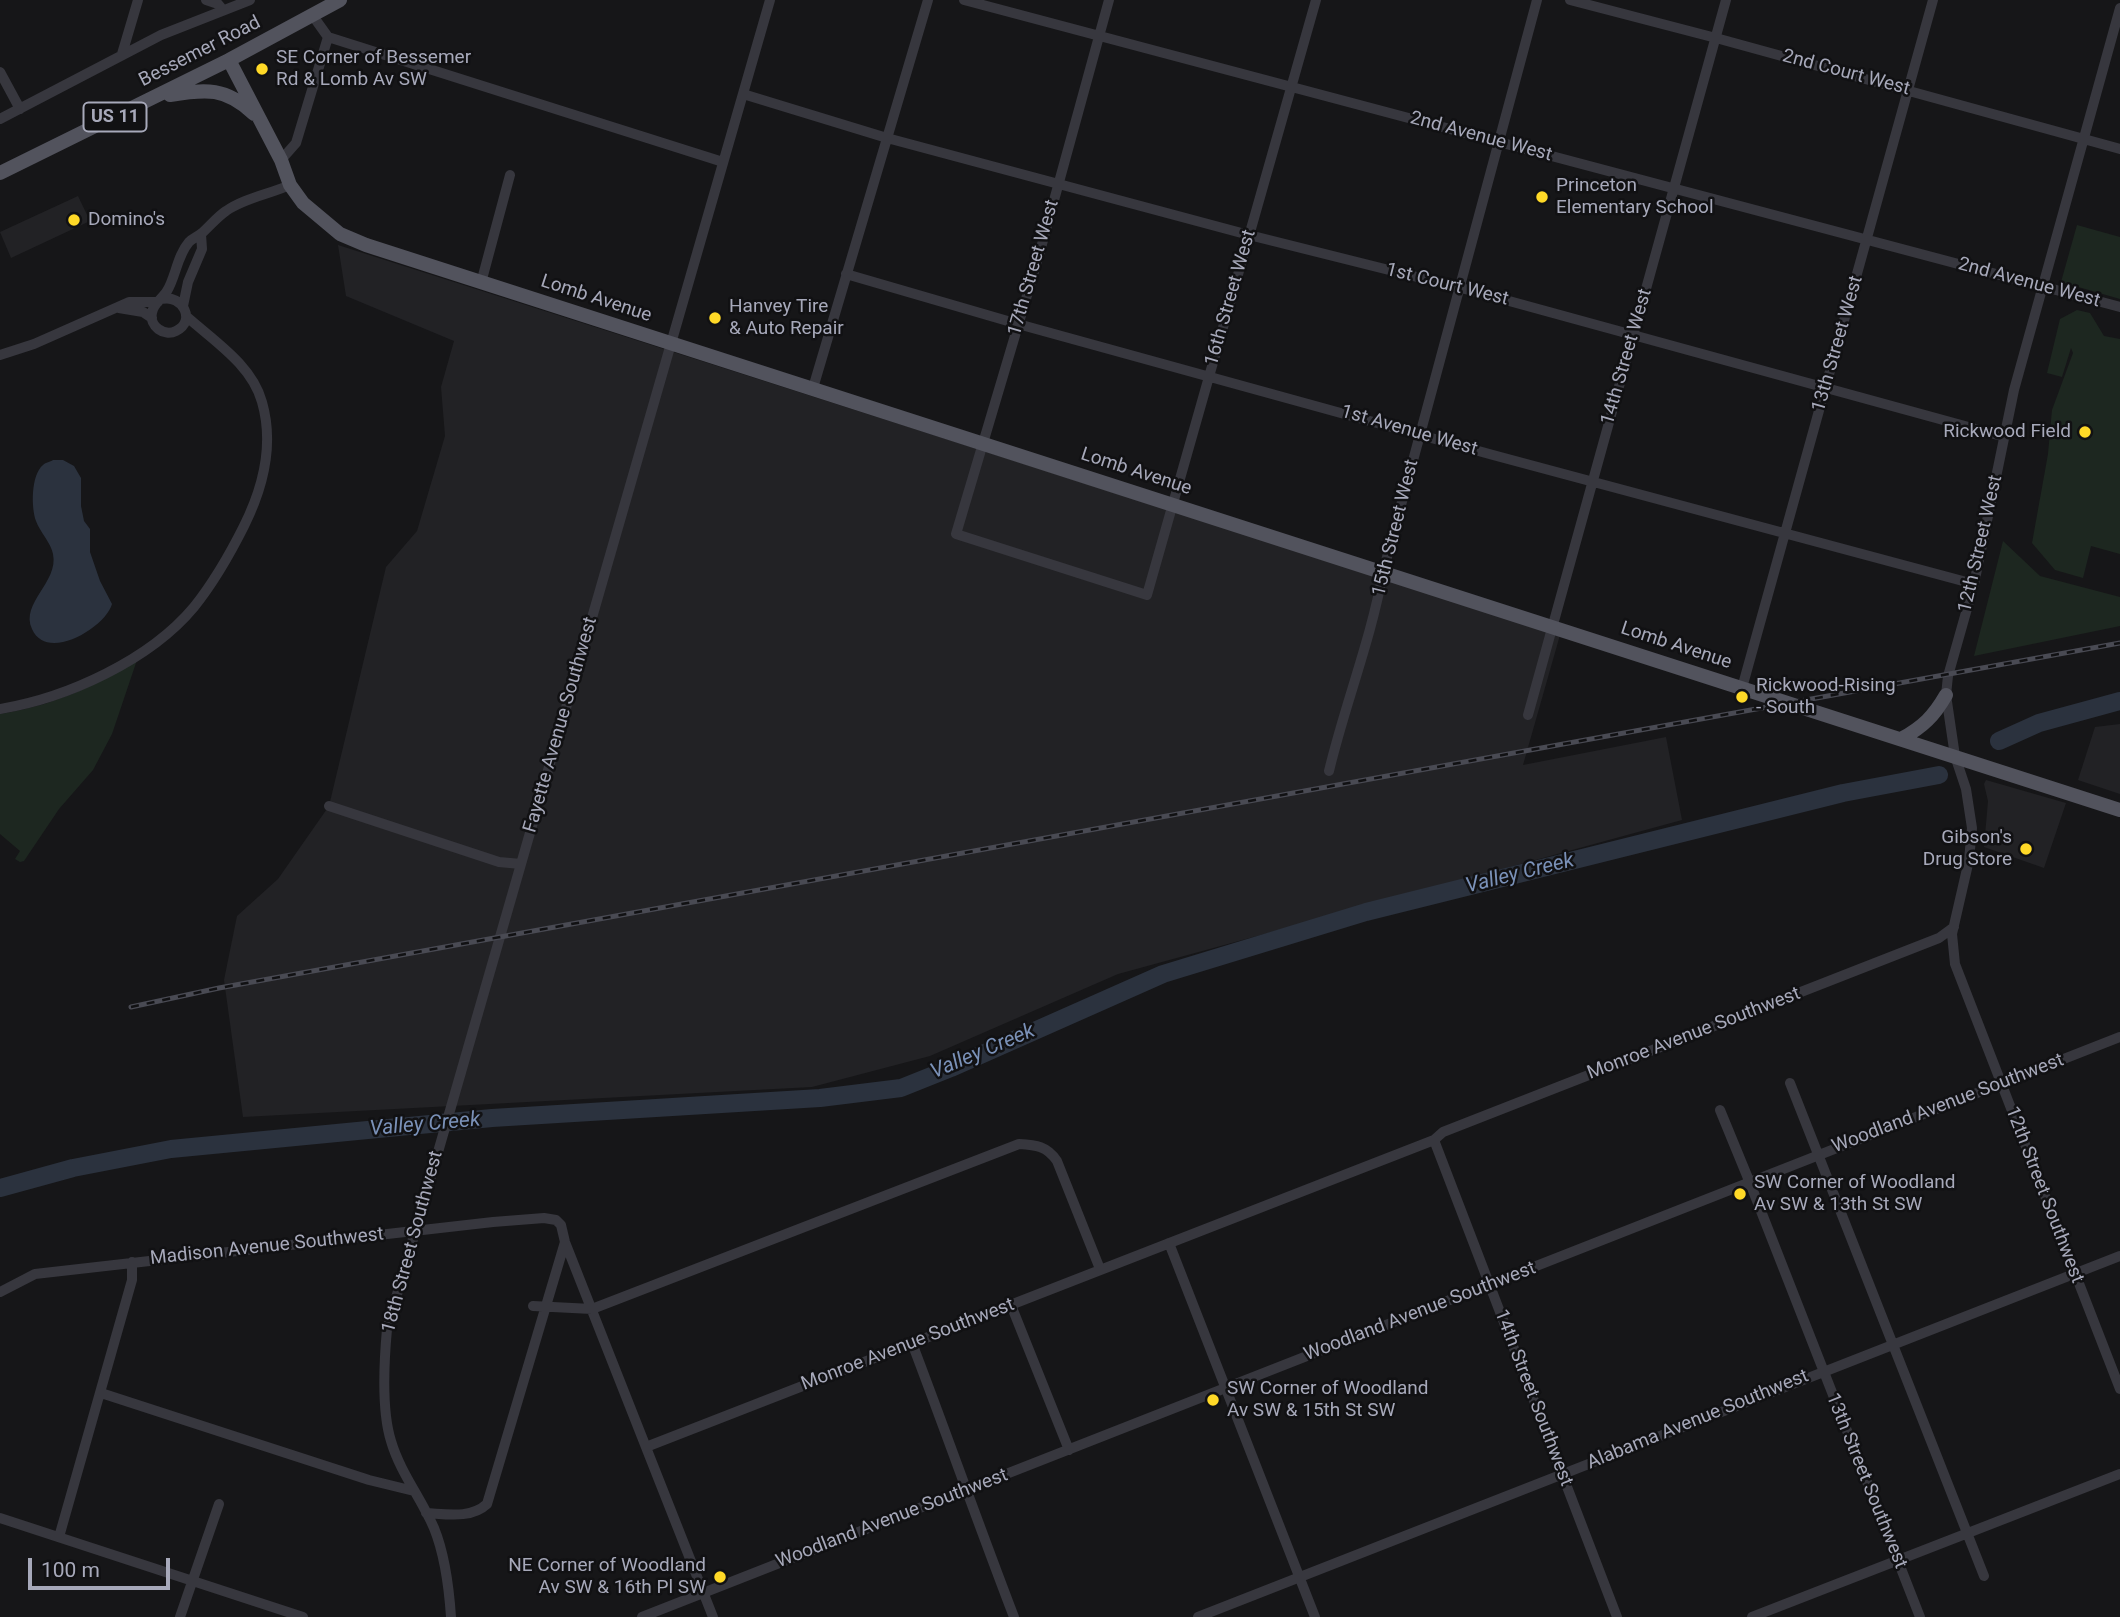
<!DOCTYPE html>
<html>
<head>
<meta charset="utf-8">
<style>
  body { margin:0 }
  #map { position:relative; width:2120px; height:1617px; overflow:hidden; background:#161618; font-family:Roboto,sans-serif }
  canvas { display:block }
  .scale { position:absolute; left:28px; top:1558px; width:142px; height:32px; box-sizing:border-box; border:4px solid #a7a9ba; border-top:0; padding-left:9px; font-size:21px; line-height:24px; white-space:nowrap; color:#a7a9ba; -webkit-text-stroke:5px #111113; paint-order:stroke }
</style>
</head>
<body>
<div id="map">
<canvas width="2120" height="1617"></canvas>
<div class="scale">100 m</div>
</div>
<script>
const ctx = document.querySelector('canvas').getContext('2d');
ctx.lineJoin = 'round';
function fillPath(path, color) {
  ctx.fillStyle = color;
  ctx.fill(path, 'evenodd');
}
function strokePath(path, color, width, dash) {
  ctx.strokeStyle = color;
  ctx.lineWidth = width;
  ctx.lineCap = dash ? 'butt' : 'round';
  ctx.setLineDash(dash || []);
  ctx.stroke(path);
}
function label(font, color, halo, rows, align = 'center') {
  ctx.font = font + ' Roboto,sans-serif';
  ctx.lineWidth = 5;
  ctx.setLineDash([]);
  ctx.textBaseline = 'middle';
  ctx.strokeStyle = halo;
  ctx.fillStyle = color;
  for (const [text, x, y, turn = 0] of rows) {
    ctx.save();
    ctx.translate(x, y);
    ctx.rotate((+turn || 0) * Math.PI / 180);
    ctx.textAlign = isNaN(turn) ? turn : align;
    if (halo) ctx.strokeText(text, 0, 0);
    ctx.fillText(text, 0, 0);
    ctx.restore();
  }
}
const built = new Path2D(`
  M78,196L90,221L11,258L0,232Z
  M338,245L1560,635L1523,765L1666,737L1682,820L1118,974L930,1056L812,1087L243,1117L224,980L237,916L278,879L329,806L386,567L417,531L445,436L441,387L454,341L346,296Z
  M2120,724V794L2078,780L2095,727Z
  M1986,780L2066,803L2044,868L1984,847L1988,801L1984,784Z`);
const green = new Path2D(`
  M2077,225L2120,237V299L2061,282Z
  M2077,310L2090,313L2104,336L2120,339V554L2091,546L2083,578L2055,570L2032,543L2048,454L2052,410L2073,353L2071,348L2062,377L2047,373L2060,319Z
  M2003,541L2040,576L2120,597V626L1974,656Z
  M137,660L112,734L93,770L59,809L24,861L20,862L15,859L20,851L0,834V714C55,705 90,688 137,660Z`);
const water = new Path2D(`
  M53,460H63L74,466L81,478V506L84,521L90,529V552L100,581L112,604C106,627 47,663 32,629C20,603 59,582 53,554C51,543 40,532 36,521C31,507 31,475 43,465C46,462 50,462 53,460Z`);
const river = new Path2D(`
  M1999,741L2039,723L2120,701
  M0,1188L73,1168L171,1149L492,1118L820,1098L901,1088L951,1068L1163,974L1366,912L1843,793L1939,775`);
const minor = new Path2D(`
  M206,0L218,4L223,10
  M964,0L2120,307
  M1109,0L1039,255L956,534L1147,595L1316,0
  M1570,0L1716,38L2120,149
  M2120,8L2014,390L1974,584L1948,676L1946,695L1955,756L1966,789L1972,828L1969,860L1952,934L1955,964L2120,1389
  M313,16L328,37L723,162
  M122,54L138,0
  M0,72L20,109
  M743,94L887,138L1249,235L1469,290L2005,437
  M0,119L161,35L250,0
  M281,160L296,143L328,37
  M846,274L1018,324L1493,455L1974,584
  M481,283L510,175
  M162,299C182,294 197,321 176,331C164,337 149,326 152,313C153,304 162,299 167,291C176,276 177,256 189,242C193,238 197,237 202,233C210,226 217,217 226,211C244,198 270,194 290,185
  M183,306L188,282L202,249L201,234
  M119,308L143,312L152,318
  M0,355L34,344L129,302H158
  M813,388L928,0
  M1742,688L1933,0
  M0,709C67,698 150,660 194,607C214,582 230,554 244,526C263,488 274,444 262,402C252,365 214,341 186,316
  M1528,715L1726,0
  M1329,771C1345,704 1371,640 1383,572L1537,0
  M329,806L499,862L521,864
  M1790,1083L1984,1576
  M1720,1110L1750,1183L1920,1617
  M1434,1140L1617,1617
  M1169,1243L1315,1617
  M0,1292L35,1274L493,1222L544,1218L556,1220L561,1225L565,1242L713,1617
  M1011,1305L1069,1450
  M533,1306L592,1309L1019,1144C1036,1145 1047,1146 1057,1161L1100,1269
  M912,1343C947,1435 979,1526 1014,1617
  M101,1393L369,1480L414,1491
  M646,1447L1434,1140L1443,1132L1939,938L1954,927
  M426,1513C446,1514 471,1519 487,1504L565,1242
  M0,1518L303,1617
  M59,1537L132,1280V1262
  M180,1617L219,1504
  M451,1617C449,1587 445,1555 434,1528C421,1498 400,1472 391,1441C381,1409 384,1362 387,1329L770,0
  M642,1617L2120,1037
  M1198,1617L2120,1256
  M1752,1617L2120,1474`);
const major = new Path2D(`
  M229,60L281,160L290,185L303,203L340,234L366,245L2120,810
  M170,95C206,89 226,87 254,114
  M0,173L229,60L340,0
  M1901,739C1923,727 1934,716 1946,695`);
const rail = new Path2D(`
  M131,1007L219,988L2120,643`);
const markers = [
  [262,69,7,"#ffd927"],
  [1542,197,7,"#ffd927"],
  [74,220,7,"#ffd927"],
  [715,318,7,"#ffd927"],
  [2085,432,7,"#ffd927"],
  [1742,697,7,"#ffd927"],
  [2026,849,7,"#ffd927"],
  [1740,1194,7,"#ffd927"],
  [1213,1400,7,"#ffd927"],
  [720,1577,7,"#ffd927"]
];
const shields = [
  [115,117,63]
];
const shieldNames = [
  ["US 11",115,117]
];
const streetNames = [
  ["Bessemer Road",200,52,-27],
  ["2nd Court West",1846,73,15],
  ["2nd Avenue West",1481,137,15],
  ["17th Street West",1034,268,-74],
  ["2nd Avenue West",2029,283,15],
  ["1st Court West",1447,285,14],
  ["16th Street West",1231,298,-74],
  ["Lomb Avenue",596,299,18],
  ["13th Street West",1838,344,-74],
  ["14th Street West",1627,357,-74],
  ["1st Avenue West",1409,431,16],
  ["Lomb Avenue",1136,472,18],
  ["15th Street West",1396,528,-76],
  ["12th Street West",1981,544,-77],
  ["Lomb Avenue",1676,646,18],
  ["Fayette Avenue Southwest",561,725,-74],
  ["Monroe Avenue Southwest",1694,1034,-21],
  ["Woodland Avenue Southwest",1948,1104,-21],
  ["12th Street Southwest",2044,1195,69],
  ["18th Street Southwest",413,1242,-75],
  ["Madison Avenue Southwest",267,1247,-6],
  ["Woodland Avenue Southwest",1420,1312,-21],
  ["Monroe Avenue Southwest",908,1345,-21],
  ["14th Street Southwest",1533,1398,69],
  ["Alabama Avenue Southwest",1698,1420,-22],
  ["13th Street Southwest",1866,1481,68],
  ["Woodland Avenue Southwest",892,1519,-21]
];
const poiNames = [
  ["SE Corner of Bessemer",276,58],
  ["Rd & Lomb Av SW",276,80],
  ["Princeton",1556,186],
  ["Elementary School",1556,208],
  ["Domino's",88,220],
  ["Hanvey Tire",729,307],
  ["& Auto Repair",729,329],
  ["Rickwood Field",2071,432,"right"],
  ["Rickwood-Rising",1756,686],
  ["- South",1756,708],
  ["Gibson's",2012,838,"right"],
  ["Drug Store",2012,860,"right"],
  ["SW Corner of Woodland",1754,1183],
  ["Av SW & 13th St SW",1754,1205],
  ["SW Corner of Woodland",1227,1389],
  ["Av SW & 15th St SW",1227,1411],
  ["NE Corner of Woodland",706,1566,"right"],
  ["Av SW & 16th Pl SW",706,1588,"right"]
];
const waterNames = [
  ["Valley Creek",1520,874,-14],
  ["Valley Creek",983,1052,-23],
  ["Valley Creek",425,1125,-5]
];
fillPath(built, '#222225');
fillPath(green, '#1d2720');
fillPath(water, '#2b323e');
strokePath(river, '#2b323e', 18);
strokePath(minor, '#37373e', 10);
strokePath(major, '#52535d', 14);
strokePath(rail, '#494a53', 5);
strokePath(rail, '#111113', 2.5, [8]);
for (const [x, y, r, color] of markers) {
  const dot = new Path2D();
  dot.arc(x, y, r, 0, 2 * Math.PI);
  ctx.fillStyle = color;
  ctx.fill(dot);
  strokePath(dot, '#111113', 2.5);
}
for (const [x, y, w] of shields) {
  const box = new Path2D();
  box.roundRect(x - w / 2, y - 14.5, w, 29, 5);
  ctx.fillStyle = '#111113';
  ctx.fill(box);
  strokePath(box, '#a7a9ba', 2);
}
label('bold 18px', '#a7a9ba', null, shieldNames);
label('19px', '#a7a9ba', '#111113', streetNames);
label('19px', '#a7a9ba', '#111113', poiNames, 'left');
label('italic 21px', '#7a91b8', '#111113', waterNames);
</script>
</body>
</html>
